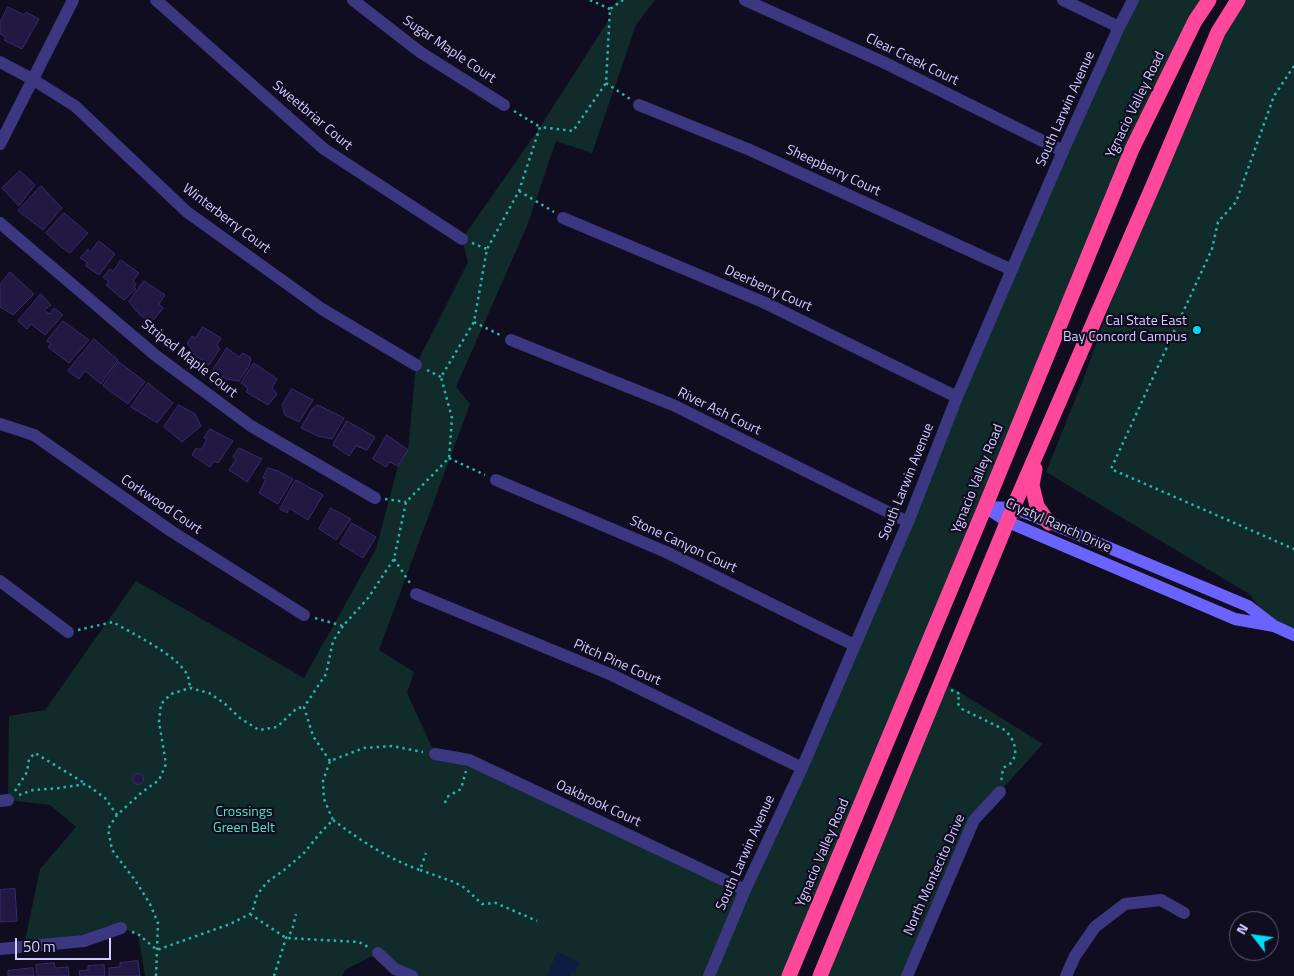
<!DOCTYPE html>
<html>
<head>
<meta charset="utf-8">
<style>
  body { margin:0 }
  #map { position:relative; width:1294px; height:976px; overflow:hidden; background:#110d21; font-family:"Titillium Web",sans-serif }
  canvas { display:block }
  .north { position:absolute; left:1229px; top:911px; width:50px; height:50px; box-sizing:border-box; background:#110d21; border:1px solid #5f597a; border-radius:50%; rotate:300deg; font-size:14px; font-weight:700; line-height:20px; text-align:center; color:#d3ccff }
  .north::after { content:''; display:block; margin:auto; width:18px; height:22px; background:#00daf7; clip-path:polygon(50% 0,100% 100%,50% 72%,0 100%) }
  .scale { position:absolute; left:15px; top:938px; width:96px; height:22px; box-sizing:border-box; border:2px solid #d3ccff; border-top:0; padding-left:6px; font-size:15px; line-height:18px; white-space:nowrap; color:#d3ccff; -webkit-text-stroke:4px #110d21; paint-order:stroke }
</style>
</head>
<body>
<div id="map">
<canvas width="1294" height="976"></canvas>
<div class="north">N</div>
<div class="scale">50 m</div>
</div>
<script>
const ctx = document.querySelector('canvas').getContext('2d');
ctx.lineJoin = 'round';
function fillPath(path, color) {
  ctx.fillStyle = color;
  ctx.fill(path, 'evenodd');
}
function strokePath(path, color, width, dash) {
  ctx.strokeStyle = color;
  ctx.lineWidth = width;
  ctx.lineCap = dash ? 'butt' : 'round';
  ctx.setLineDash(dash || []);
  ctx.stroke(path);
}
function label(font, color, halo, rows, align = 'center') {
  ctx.font = font + ' "Titillium Web",sans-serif';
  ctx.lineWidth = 4.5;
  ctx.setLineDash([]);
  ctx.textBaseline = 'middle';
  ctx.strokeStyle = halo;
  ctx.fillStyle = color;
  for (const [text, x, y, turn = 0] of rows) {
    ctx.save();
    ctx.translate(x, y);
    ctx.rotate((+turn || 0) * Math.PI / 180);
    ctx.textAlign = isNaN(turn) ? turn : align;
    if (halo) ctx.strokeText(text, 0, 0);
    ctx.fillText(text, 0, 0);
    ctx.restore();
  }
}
const green = new Path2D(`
  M618,0H655L636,25L592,153L556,141L527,226L456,387L470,404L379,650L414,672L407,693L435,754L469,760L745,890L1133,0H1209L1132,149L789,976H412L378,953L345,970L342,976H145L138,934L121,928L24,946L40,869L76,827L50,805L8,800L9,716L45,710L136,581L304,678L376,549L398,466L408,450L416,365L468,262L462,239L540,127L610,18V9Z
  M1238,0H1294V635L1274,626L1249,594L1046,472L1083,380L1155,181Z
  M942,681L1043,744L974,820L907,976H820Z`);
const water = new Path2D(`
  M557,952L579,962L575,973L572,972L570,976H547Z`);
const building = new Path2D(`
  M8,7L24,15L26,12L39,19L22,49L4,40L6,37L0,34V23Z
  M20,171L35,185L19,206L2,188Z
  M41,186L62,208L43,230L18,211Z
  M64,213L88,233L70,253L61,247L46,233Z
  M99,241L115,254L99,275L86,266L87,262L80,258L88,249L90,252Z
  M121,260L139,273L133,281L136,284L134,288L136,289L124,300L106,285L109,282L103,277L110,269L113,271Z
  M10,272L34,294L13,315L0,307V285Z
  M144,281L165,295L159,304L163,308L151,323L140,315L129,302Z
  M41,294L51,305L44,310L49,314L54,308L63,315L45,335L31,324L27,329L18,321Z
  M63,321L89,340L69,363L48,347L51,344L47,341Z
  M203,327L221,338L217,345L220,349L209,365L191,352L192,350L187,343L192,336L195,338Z
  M94,339L118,360L101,384L85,371L79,379L68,371Z
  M227,348L239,357L243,353L251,358L249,366L239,381L226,379L213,370Z
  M119,362L145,382L128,404L103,386Z
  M254,363L277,379L272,388L277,394L268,405L246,392L248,388L241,383Z
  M148,383L173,403L157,423L131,407Z
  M292,389L313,400L299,422L285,415L282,405Z
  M179,405L195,414L201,426L182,442L164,427Z
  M318,405L344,418L332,439L318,436L301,428L312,409Z
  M347,421L375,437L367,450L356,446L349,456L333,445Z
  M210,429L233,441L218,463L214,461L210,467L192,455L196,448L201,450L207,439L204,438Z
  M387,435L408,450L398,466L390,462L386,467L373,459Z
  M239,448L262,459L247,482L229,470L236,459L233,457Z
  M268,468L278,471L293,479L278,504L259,493L266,479L263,478Z
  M296,480L323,495L308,520L289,508L287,513L280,509Z
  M331,508L351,519L336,540L319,529Z
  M352,523L376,537L363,558L340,544Z
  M132.5 779a5.5 5.5 0 1 1 11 0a5.5 5.5 0 1 1-11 0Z
  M15,889L17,921L0,922V890Z
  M138,961L140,976H109V968L120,967V963Z
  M54,963L55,968L68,967L69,976H37L36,965Z
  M104,965L105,976H80L79,971L88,970V966Z
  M33,968L34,976H8V971Z`);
const path = new Path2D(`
  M590,0L610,9
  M1294,66L1274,96L1236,202L1218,222L1212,249L1111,469L1294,549
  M606,83L630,99
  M514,111L540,127
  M519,191L554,212
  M472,243L487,249
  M474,322L500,335
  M427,370L441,377
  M449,458L485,475
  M385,499L406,502
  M394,559L410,583
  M315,618L343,626L368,598L394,559L406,502L449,458L452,418L441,377L474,322L487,249L519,191L540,127L573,131L606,83L610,9L623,0
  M78,630L113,622C133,634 171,652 184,670C189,675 189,681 190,688
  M951,690L960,694C958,700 956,704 962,709L1003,729C1013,736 1020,752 1011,763C1009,765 1006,766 1003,768L1001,782
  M330,761L313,736L304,707L326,674L333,641L343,626
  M15,791L27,772L29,759L35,753L86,784
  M19,795L33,790L59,788L86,784L105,798L117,815
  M445,803L447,797L461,789L466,771
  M333,820C360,840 388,859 420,870L426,853
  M420,870L454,882L465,888L482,904L496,903L537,921
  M250,914L286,938L359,942L368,947
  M132,932L138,934L157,950L230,924L252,913L257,895L267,882L283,871L303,854L322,831L333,820L324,799L323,781L330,761L364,748L392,746L423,752
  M156,976L158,923L150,904L135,880L112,850L108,829L117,815L141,793L159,780L166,764L159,722L161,704L171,694L190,688L209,693L224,703L240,718L259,730L277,727L297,708L304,707
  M274,976L286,938L292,931L296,914`);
const street = new Path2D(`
  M156,0L324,149L462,239
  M353,0L420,52L504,105
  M745,0L885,63L1063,151
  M1063,0L1119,27
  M0,62L32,79L75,106L187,212L322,309L416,365
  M639,105L750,150L1012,270
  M0,144L73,0
  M563,218L763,302L957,397
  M0,223L155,355L251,426L375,498
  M511,340L673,405L908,522
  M0,424L34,435L171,531L304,615
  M496,480L666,552L854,645
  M0,581L68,632
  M416,594L612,675L802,768
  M435,754L469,760L745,890
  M0,801L8,800
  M0,949L84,941L121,928
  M378,953L395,969L412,976
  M709,976L745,890L802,768L908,522L957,397L1063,151L1119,27L1133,0
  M907,976L974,820L1000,792
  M1066,976L1075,956L1095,927L1125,904L1161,900L1184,913`);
const secondary = new Path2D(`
  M985,507L1013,508L1031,515L1248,606L1274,626L1235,619L1008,522Z
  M1274,626L1294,635`);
const highway = new Path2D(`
  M1035,469L1032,485L1037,506L1049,523
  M789,976L985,507L1132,149L1195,21L1209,0
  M820,976L1013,508L1155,181L1218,32L1238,0`);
const markers = [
  [1197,330,5,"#00daf7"]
];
const streetNames = [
  ["Sugar Maple Court",449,50,34],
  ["Clear Creek Court",912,60,26],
  ["Ygnacio Valley Road",1136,105,-64],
  ["South Larwin Avenue",1066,109,-66],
  ["Sweetbriar Court",312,116,40],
  ["Sheepberry Court",833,171,25],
  ["Winterberry Court",226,219,37],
  ["Deerberry Court",768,289,24],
  ["Striped Maple Court",189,359,38],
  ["River Ash Court",719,412,26],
  ["Ygnacio Valley Road",978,479,-68],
  ["South Larwin Avenue",907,482,-68],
  ["Corkwood Court",161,505,34],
  ["Crystyl Ranch Drive",1058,526,24],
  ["Stone Canyon Court",683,545,25],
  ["Pitch Pine Court",617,663,24],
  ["Oakbrook Court",598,804,25],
  ["South Larwin Avenue",746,853,-66],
  ["Ygnacio Valley Road",823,853,-67],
  ["North Montecito Drive",935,875,-66]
];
const poiNames = [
  ["Cal State East",1187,322],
  ["Bay Concord Campus",1187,338]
];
const parkNames = [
  ["Crossings",244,813],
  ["Green Belt",244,829]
];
fillPath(green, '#102b2a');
fillPath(water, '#0b1e42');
fillPath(building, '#221942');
strokePath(building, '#392a6e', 1);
strokePath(path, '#2cb3ad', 2.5, [2.5, 4]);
strokePath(street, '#3b3780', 12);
strokePath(secondary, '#6a63ff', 12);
strokePath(highway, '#ff479c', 15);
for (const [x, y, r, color] of markers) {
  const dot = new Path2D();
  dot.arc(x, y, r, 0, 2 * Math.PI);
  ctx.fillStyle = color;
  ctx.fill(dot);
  strokePath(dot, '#110d21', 2);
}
label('14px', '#d3ccff', '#110d21', streetNames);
label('14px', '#d3ccff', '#110d21', poiNames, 'right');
label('14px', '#58e0c0', '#110d21', parkNames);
</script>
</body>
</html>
